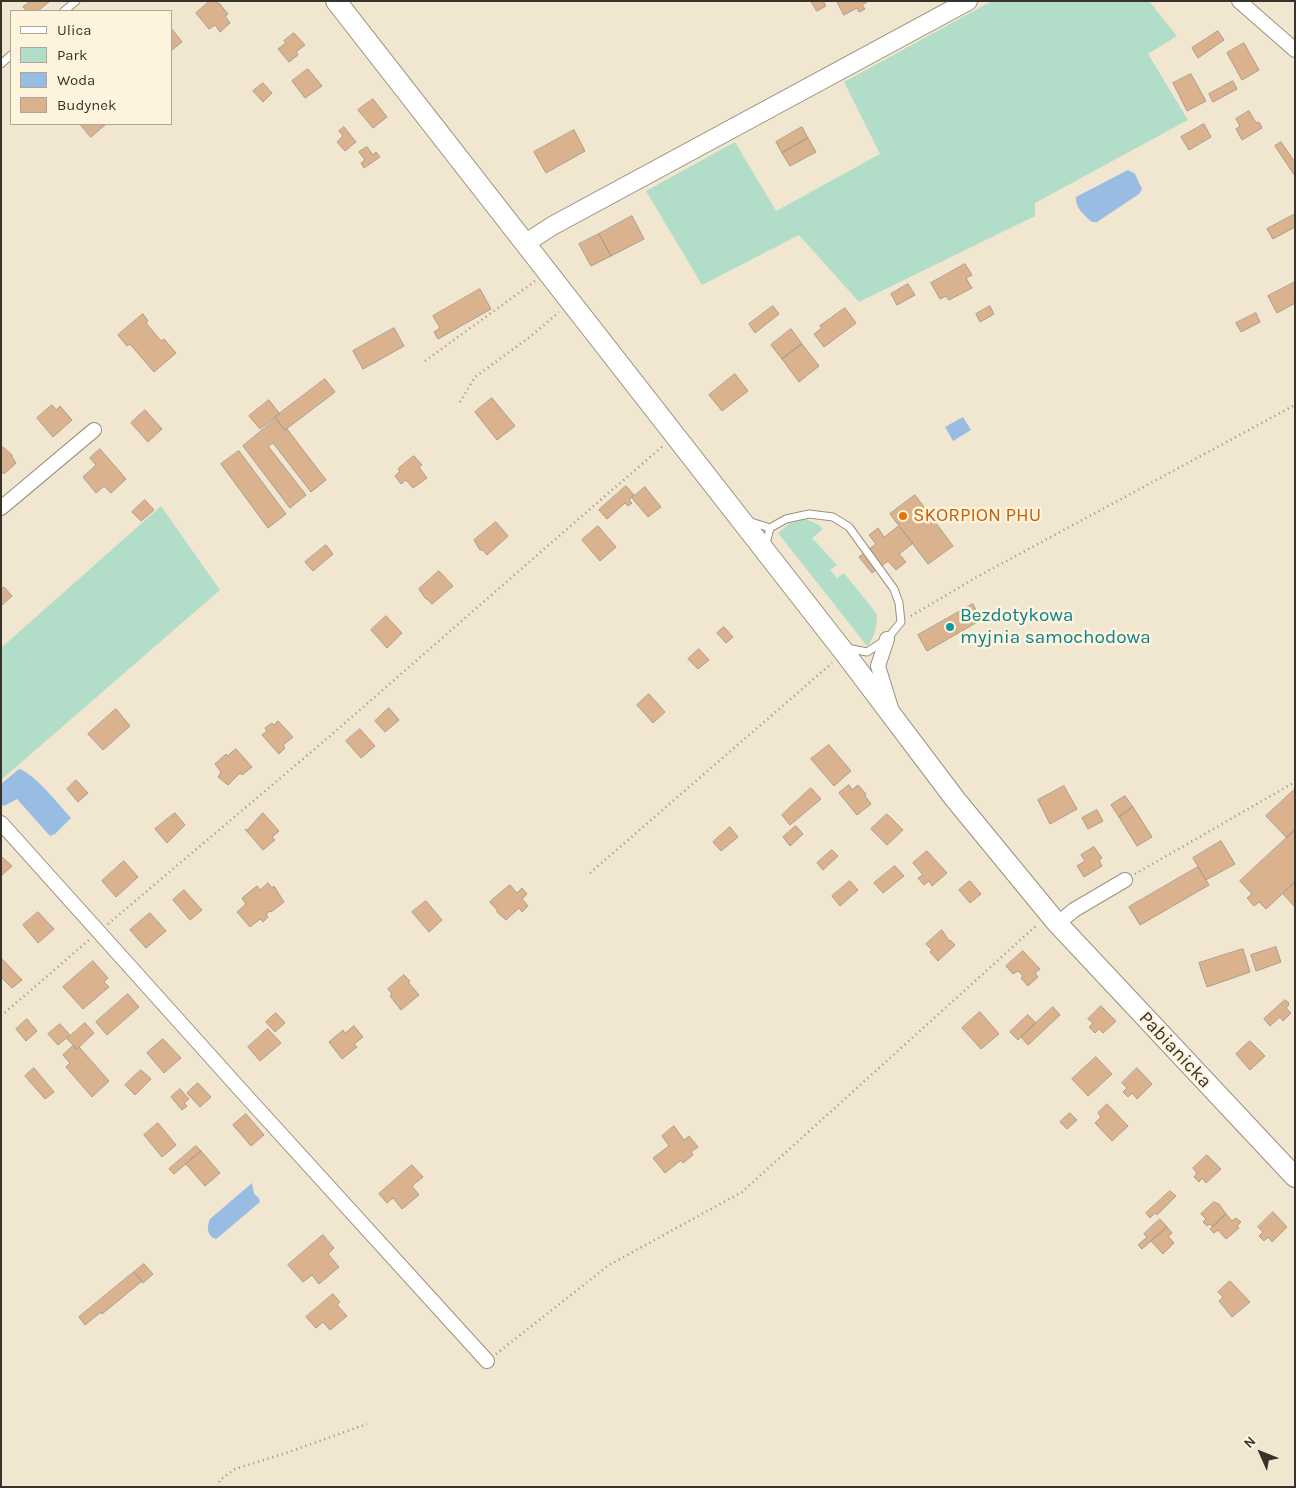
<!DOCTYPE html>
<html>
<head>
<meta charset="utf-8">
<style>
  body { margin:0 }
  #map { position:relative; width:1296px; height:1488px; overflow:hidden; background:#f1e6d0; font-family:Karla,sans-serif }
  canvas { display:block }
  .frame { position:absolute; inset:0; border:2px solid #37332b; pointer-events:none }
  .legend { position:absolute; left:10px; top:10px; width:162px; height:115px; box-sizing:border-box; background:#fef3dd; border:1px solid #aea696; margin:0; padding:6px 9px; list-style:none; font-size:15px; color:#37332b }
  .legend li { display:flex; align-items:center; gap:10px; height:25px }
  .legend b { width:25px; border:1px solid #aea696 }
  .north { position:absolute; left:1236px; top:1428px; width:50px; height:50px; -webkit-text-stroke:4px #fef3dd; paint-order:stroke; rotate:314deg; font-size:14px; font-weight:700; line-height:20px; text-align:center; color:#37332b }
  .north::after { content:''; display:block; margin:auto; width:18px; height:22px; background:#37332b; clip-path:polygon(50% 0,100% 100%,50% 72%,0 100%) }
</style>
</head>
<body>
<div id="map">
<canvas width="1296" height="1488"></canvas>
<div class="frame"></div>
<ul class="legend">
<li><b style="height:6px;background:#fff"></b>Ulica</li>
<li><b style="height:14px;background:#b2dec9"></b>Park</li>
<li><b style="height:14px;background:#98bce2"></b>Woda</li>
<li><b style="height:14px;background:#dab38e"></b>Budynek</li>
</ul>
<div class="north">N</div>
</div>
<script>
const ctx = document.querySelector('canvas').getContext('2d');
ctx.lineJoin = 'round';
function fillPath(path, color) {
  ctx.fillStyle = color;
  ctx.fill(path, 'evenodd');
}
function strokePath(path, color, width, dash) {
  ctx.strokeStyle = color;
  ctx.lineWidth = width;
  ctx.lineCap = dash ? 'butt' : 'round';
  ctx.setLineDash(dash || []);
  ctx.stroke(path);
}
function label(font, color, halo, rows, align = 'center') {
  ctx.font = font + ' Karla,sans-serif';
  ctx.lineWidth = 5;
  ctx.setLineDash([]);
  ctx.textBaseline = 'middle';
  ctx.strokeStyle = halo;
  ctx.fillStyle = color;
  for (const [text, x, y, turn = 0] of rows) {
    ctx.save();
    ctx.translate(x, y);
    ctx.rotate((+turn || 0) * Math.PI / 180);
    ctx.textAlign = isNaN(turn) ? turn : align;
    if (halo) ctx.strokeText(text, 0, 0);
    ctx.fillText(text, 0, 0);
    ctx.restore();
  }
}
const green = new Path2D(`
  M992,1H1149L1177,36L1148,54L1188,120L1035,203V216L859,302L799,235L702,285L646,191L735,142L776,211L880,154L844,82Z
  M161,506L220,590L1,780V648Z
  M806,519L819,525L823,529L812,538L837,565L830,570L837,578L844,573L877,614C876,627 876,636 867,646L778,533L790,523Z`);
const water = new Path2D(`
  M1128,170L1135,174L1142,189L1139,194L1097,222H1092C1085,216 1075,208 1076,197Z
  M963,417L971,430L953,441L945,427Z
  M19,769C35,774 59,805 71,818L55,834L50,836L17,799L4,806L1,804V784Z
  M252,1183L254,1194L259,1198L260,1202L221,1235L216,1239C206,1236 207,1226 210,1219Z`);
const building = new Path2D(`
  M31,1H50L38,11H27L23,7Z
  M210,1H216L218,4L219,3L228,14L225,16L230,23L220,32L215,25L209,29L196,13Z
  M811,1H823L826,6L817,11Z
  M837,1H867V2L862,5L865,9L859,12L857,8L844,15Z
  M171,28L182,42L172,50H171Z
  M1218,31L1224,40L1198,58L1192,48Z
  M294,33L305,45L296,52L298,55L289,62L278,49L286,43L284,41Z
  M1244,43L1259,70L1242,80L1227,53Z
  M308,69L322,86L305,98L292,81Z
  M1191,74L1206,101L1187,111L1173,83Z
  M1233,81L1237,89L1213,102L1209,94Z
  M263,83L272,93L263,102L253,91Z
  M373,99L387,117L373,128L358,110Z
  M1249,111L1256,123L1259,122L1262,128L1242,140L1236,129L1240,126L1236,119Z
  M80,124H106L91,137Z
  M1204,124L1211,137L1189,150L1181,137Z
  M344,127L356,142L345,151L337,142L343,136L339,131Z
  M802,127L808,138L782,153L776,142Z
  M574,130L585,151L546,173L534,152Z
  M808,138L816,152L790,166L782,153Z
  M1281,142L1295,162V176L1275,146Z
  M367,147L373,155L376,152L380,157L364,168L361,163L365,160L359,152Z
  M1295,214V227L1273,239L1267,229Z
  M632,216L644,239L611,256L599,234Z
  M599,234L611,256L591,266L579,244Z
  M965,264L972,275L966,278L972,288L949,300L946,296L940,299L931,283Z
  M1295,282V303L1277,313L1268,296Z
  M908,284L915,295L897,305L891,294Z
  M480,289L491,309L438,339L434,332L440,328L433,316Z
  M773,306L779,314L755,333L749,324Z
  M990,306L994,314L980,322L976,314Z
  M845,308L856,323L824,347L814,334L822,328L820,326Z
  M1256,313L1260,322L1241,332L1236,323Z
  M143,314L148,321L146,323L161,341L164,339L176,353L154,372L130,344L127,346L118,335Z
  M394,328L404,346L363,369L353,351Z
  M791,329L802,344L782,359L771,345Z
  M802,344L819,366L799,382L782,359Z
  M735,374L748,391L722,411L709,395Z
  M325,379L335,392L285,430L275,417Z
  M492,398L515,426L497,440L475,412Z
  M269,400L280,414L260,429L249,416Z
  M52,405L56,410L60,406L72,420L53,437L37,418Z
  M145,410L162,429L148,442L131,423Z
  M276,419L285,430L287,429L326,480L311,492L273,443L268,446L306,495L290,508L243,446Z
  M3,447L12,455V457L16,463L4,474L1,471V449Z
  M100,449L126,479L111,493L104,486L96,493L83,477L96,465L90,458Z
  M239,451L286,514L268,528L221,464Z
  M414,456L422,465L419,467L427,478L413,488L406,480L401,484L395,476L400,471L398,469Z
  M626,486L634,495L629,500L632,503L628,506L625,503L607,519L599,510Z
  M645,487L661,507L648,517L632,498Z
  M915,495L953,546L928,564L890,514Z
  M145,500L154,510L141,521L132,512Z
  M496,522L508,536L487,555L483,550H480L474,540Z
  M598,526L616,547L600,561L582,540Z
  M899,526L913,543L899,554L906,562L896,570L888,561L872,573L859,557L876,544L869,535L878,528L884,537Z
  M326,545L333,554L313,571L305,562Z
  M439,571L453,586L432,604L427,599L425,598L419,589Z
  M4,587L12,596L1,606V590Z
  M973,604L981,620L927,651L918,635Z
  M386,616L402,633L387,648L371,630Z
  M724,627L733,637L726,643L717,633Z
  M699,649L709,660L698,669L688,659Z
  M649,694L665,712L653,723L637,705Z
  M389,708L399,720L385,732L375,721Z
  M116,709L130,726L103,750L88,734Z
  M278,721L293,737L283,745L285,748L279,754L262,735L267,731L265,728L272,723L274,725Z
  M360,729L375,746L361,758L346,741Z
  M829,745L851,771L834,786L811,759Z
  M236,749L252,767L242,775L240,773L228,785L218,777L221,772L215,764L226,754L227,756Z
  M76,780L88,793L78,802L67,789Z
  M849,785L852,790L858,785L866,794L865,796L871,804L857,815L839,793Z
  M1064,786L1077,809L1050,824L1038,800Z
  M811,788L821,799L790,825L782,815Z
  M1295,789V830L1287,838L1266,816Z
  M1125,796L1133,807L1119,817L1111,805Z
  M1133,807L1152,837L1137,846L1119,817Z
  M1097,810L1103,821L1088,829L1082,818Z
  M175,813L185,825L167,843L155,829Z
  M263,813L279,831L272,837L275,840L263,850L245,829L247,830Z
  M887,814L903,830L887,845L871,829Z
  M796,826L803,834L790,846L783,837Z
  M730,827L738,837L721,851L713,842Z
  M1295,830V882L1266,909L1259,902L1254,906L1247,898L1252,894L1240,881Z
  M1221,841L1235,864L1206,880L1193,858Z
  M1094,847L1102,858L1099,860L1102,866L1084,877L1077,866L1085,861L1081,855Z
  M832,850L838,856L823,870L817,863Z
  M927,851L947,873L932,886L929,881L924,885L918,878L923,875L913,863Z
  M1,856L12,866L1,876Z
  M124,861L138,877L116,897L102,881Z
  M895,866L904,876L883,893L874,883Z
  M1198,867L1209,885L1140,925L1129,907Z
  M850,881L858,890L840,906L832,896Z
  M970,881L981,894L970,903L959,890Z
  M1295,882V907L1283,894Z
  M268,883L272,888L274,886L284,902L271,912L270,911L266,914L268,917L263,922L260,919L250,927L237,912L246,904L242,898L257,886L260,890Z
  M510,885L517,893L522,888L527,894L522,899L528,906L522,912L519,908L506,920L497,912V910L490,902Z
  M184,890L202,910L190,920L173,900Z
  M426,901L442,920L429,932L412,912Z
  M38,912L54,929L38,943L23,925Z
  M150,913L166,931L146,948L130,930Z
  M942,930L949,941L950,940L955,945L938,961L930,952L932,950L926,944Z
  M1276,947L1281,962L1256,971L1251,955Z
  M1243,949L1250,972L1207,987L1199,963Z
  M1023,951L1040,969L1035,973L1038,977L1028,986L1021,978L1023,976L1018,971L1013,974L1006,966Z
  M1,958L22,980L12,988L1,977Z
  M93,961L108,978L104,982L109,987L83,1009L63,987Z
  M404,975L410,981L408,982L419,995L401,1010L390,996L392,994L388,989Z
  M128,994L139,1007L107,1035L96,1022Z
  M1285,1000L1289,1003L1288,1004L1289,1005L1286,1008L1291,1013L1283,1021L1280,1017L1270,1026L1264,1019Z
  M1101,1006L1116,1021L1103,1033L1099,1029L1095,1033L1089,1027L1093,1023L1088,1019Z
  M1053,1007L1060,1015L1028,1045L1021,1037Z
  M980,1012L999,1034L981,1049L962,1028Z
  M276,1013L285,1023L275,1032L266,1022Z
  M1028,1015L1036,1023L1018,1040L1010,1032Z
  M27,1019L37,1031L26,1041L16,1029Z
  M85,1023L94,1033L77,1049L67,1039Z
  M60,1024L70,1035L58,1045L48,1034Z
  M354,1026L363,1037L354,1044L357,1047L342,1059L329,1042L343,1030L345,1033Z
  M268,1029L281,1043L260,1061L248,1047Z
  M163,1039L181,1058L164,1073L147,1053Z
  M1250,1041L1265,1056L1250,1070L1236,1054Z
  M73,1046L77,1049L79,1047L109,1081L92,1097L66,1067L70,1063L63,1055Z
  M1096,1057L1112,1074L1088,1096L1072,1079Z
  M34,1068L54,1092L45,1099L25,1076Z
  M1137,1068L1152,1084L1137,1099L1132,1093L1128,1097L1123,1092L1127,1088L1122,1083Z
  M141,1070L151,1079L135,1095L125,1085Z
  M198,1083L211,1097L200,1107L187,1093Z
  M180,1089L189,1099L184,1103L187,1106L182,1110L171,1097Z
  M1107,1104L1128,1126L1112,1141L1095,1123L1101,1117L1098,1113Z
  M1070,1113L1077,1120L1067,1129L1060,1122Z
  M246,1114L264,1135L251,1146L233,1125Z
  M158,1123L176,1145L162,1157L144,1135Z
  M674,1126L684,1140L689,1136L698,1147L691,1152L693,1155L683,1163L681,1160L665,1173L653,1158L669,1146L662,1136Z
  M196,1146L201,1151L174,1174L169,1169Z
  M201,1151L220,1173L205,1186L186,1164Z
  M1207,1155L1221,1169L1206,1183L1202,1178L1199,1182L1194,1177L1197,1173L1193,1168Z
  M412,1165L423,1177L412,1186L419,1195L402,1209L393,1198L387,1203L379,1194Z
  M1170,1191L1176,1196L1157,1215L1155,1213L1150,1218L1146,1213Z
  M1214,1202L1219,1204L1226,1214L1213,1227L1210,1224L1207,1226L1203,1222L1206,1219L1201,1214Z
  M1273,1212L1287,1227L1272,1242L1268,1237L1264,1241L1259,1236L1263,1232L1258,1227Z
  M1226,1214L1232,1221L1236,1218L1241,1222L1237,1226L1239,1228L1226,1239L1218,1230L1214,1233L1210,1229Z
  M1160,1219L1167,1227L1142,1249L1138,1245L1147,1237L1144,1234Z
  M1167,1227L1172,1233L1168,1236L1174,1243L1163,1254L1151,1241Z
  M323,1235L334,1248L328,1254L339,1267L319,1284L312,1275L303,1282L288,1265Z
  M144,1264L153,1274L143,1283L134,1272Z
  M134,1272L142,1281L102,1314L101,1312L85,1325L79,1317Z
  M1230,1281L1250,1302L1232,1317L1219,1301L1223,1297L1218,1292Z
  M333,1294L340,1302L337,1305L347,1316L330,1330L323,1322L316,1328L306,1317Z`);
const path = new Path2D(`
  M425,361L535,281
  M460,402L475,377L531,336L559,312
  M911,616L975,578L1295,405
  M590,873L832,663
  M1135,874L1295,782
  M108,924L330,736L582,516L663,446
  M1,1016L89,940
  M496,1354L609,1265L742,1192L1038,924
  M218,1487L220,1480L235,1469L289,1452L367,1424`);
const service = new Path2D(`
  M64,11L76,1
  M1,64L11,55
  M748,521L770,528L786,519L809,514L833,517L849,527L894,589L899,603L901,622L887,639L867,652L847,648
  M765,547L770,528`);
const minor = new Path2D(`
  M1239,1L1295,50
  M1,508L94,430
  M887,639L878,666L891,708
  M1,823L247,1097L487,1361
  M1057,924L1074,910L1125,880`);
const tertiary = new Path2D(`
  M526,243L552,226L968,1`);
const secondary = new Path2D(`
  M336,1L844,652L955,799L1056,922L1295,1177`);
const markers = [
  [903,516,5,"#e8710a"],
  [950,627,5,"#0f9aa8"]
];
const foodNames = [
  ["SKORPION PHU",913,516]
];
const cultureNames = [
  ["Bezdotykowa",960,616],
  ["myjnia samochodowa",960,638]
];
const streetNames = [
  ["Pabianicka",1175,1050,47]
];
fillPath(green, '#b2dec9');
fillPath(water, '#98bce2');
fillPath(building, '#dab38e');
strokePath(building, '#ad9b8b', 1);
strokePath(service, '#9a917d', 9);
strokePath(minor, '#9a917d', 16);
strokePath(tertiary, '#9a917d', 20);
strokePath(secondary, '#9a917d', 22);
strokePath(path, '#968f7f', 2.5, [1, 4]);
strokePath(service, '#fff', 7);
strokePath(minor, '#fff', 14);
strokePath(tertiary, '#fff', 18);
strokePath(secondary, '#fff', 20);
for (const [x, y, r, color] of markers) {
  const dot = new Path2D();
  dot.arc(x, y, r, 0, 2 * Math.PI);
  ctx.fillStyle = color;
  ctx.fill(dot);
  strokePath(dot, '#fef3dd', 2);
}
label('19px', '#c56008', '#fef3dd', foodNames, 'left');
label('19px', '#0d838f', '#fef3dd', cultureNames, 'left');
label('19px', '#37332b', '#fef3dd', streetNames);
</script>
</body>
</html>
